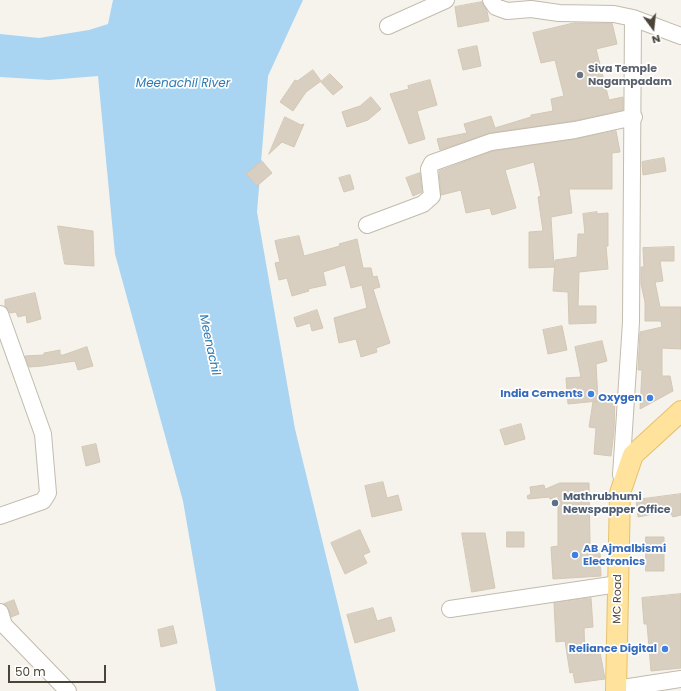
<!DOCTYPE html>
<html>
<head>
<meta charset="utf-8">
<style>
  body { margin:0 }
  #map { position:relative; width:681px; height:691px; overflow:hidden; background:#f6f3ec; font-family:Poppins,sans-serif }
  canvas { display:block }
  .north { position:absolute; left:633px; top:8px; width:40px; height:40px; -webkit-text-stroke:3px #fff; paint-order:stroke; rotate:165deg; font-size:11px; font-weight:700; line-height:16px; text-align:center; color:#4b4439 }
  .north::after { content:''; display:block; margin:auto; width:14px; height:18px; background:#4b4439; clip-path:polygon(50% 0,100% 100%,50% 72%,0 100%) }
  .scale { position:absolute; left:8px; top:665px; width:98px; height:18px; box-sizing:border-box; border:2px solid #4b4439; border-top:0; padding-left:5px; font-size:12px; line-height:14px; white-space:nowrap; color:#4b4439; -webkit-text-stroke:3px #fff; paint-order:stroke }
</style>
</head>
<body>
<div id="map">
<canvas width="681" height="691"></canvas>
<div class="north">N</div>
<div class="scale">50 m</div>
</div>
<script>
const ctx = document.querySelector('canvas').getContext('2d');
ctx.lineJoin = 'round';
function fillPath(path, color) {
  ctx.fillStyle = color;
  ctx.fill(path, 'evenodd');
}
function strokePath(path, color, width, dash) {
  ctx.strokeStyle = color;
  ctx.lineWidth = width;
  ctx.lineCap = dash ? 'butt' : 'round';
  ctx.setLineDash(dash || []);
  ctx.stroke(path);
}
function label(font, color, halo, rows, align = 'center') {
  ctx.font = font + ' Poppins,sans-serif';
  ctx.lineWidth = 3.5;
  ctx.setLineDash([]);
  ctx.textBaseline = 'middle';
  ctx.strokeStyle = halo;
  ctx.fillStyle = color;
  for (const [text, x, y, turn = 0] of rows) {
    ctx.save();
    ctx.translate(x, y);
    ctx.rotate((+turn || 0) * Math.PI / 180);
    ctx.textAlign = isNaN(turn) ? turn : align;
    if (halo) ctx.strokeText(text, 0, 0);
    ctx.fillText(text, 0, 0);
    ctx.restore();
  }
}
const water = new Path2D(`
  M113,0H303L268,76L257,212L295,429L359,691H216L183,501L115,254L98,76L49,80L0,77V34L39,38L89,30L108,24Z`);
const building = new Path2D(`
  M482,2L487,11L489,21L458,27L455,7Z
  M574,23H612L617,44L596,49L609,100L623,97V110L573,121L490,133L440,150L437,139L467,133L464,124L491,116L495,128L531,117V115L553,111L551,99L564,96L555,60L541,63L533,33Z
  M477,46L481,66L463,70L458,50Z
  M313,70L321,81L306,92L293,111L280,102L295,80L297,81Z
  M330,74L343,87L333,95L321,82Z
  M430,80L437,105L417,111L425,139L409,144L390,94L409,89L408,86Z
  M371,97L381,109L368,120L347,127L342,112L360,106Z
  M285,117L301,125L304,124L294,147L282,142L269,154Z
  M616,131L620,152L612,153V189H569L572,213L551,217L554,267L529,268V232L543,231L538,197L541,196L534,162L505,170L516,208L492,215L490,208L466,213L461,190L441,195L439,171L493,151L576,139Z
  M664,158L666,171L643,175L642,162Z
  M262,161L272,173L257,186L246,174Z
  M420,173L422,192L413,196L406,178Z
  M350,175L354,189L344,192L339,178Z
  M597,212V214L608,213V246H606L608,269L579,272L578,306H596V323L569,324L568,292L553,291L555,260L577,257L578,234H585L583,214Z
  M58,226L93,231L94,266L65,264Z
  M299,236L304,256L340,246L339,244L357,239L363,268H371L373,277L377,276L380,287L373,289L390,343L376,348L377,352L361,357L356,339L339,343L334,318L367,308L362,285L351,288L345,265L323,272L326,285L308,289L309,291L292,296L287,278L279,280L275,263L280,262L275,241Z
  M674,247V261H660L663,281L655,282L660,307H681V349L662,348V376H670L673,391L640,409L642,370H638L640,332L662,327L661,321H645V302L641,284V267H644L643,248Z
  M35,293L41,319L27,323L26,315L18,317L16,312L10,313L5,306V300Z
  M317,310L323,328L312,331L310,323L297,327L294,318Z
  M562,326L567,350L548,354L543,330Z
  M602,341L607,361L596,364L598,401L568,404L566,378L581,377L575,347Z
  M87,347L93,366L78,370L75,361L42,366L29,367L25,356L44,355V353L60,350V355H63Z
  M615,401L614,431L611,456L594,454L596,428L589,427L593,402Z
  M521,424L525,439L505,445L500,430Z
  M96,444L100,462L86,466L82,447Z
  M383,482L387,498L398,495L402,510L372,517L365,486Z
  M560,483H589L590,544H591L592,550H600L601,576L553,579L551,547L558,546V496L550,499L549,497L528,499L527,496L531,494L530,487L544,485L545,489Z
  M681,494V515L673,517L669,511L638,517L636,500Z
  M360,530L370,552L363,555L367,563L345,574L331,543Z
  M507,532H524V547H507Z
  M462,533H485L495,588L472,592Z
  M646,537H664V571H646Z
  M681,594V668L651,671L647,624H644L642,598Z
  M591,598L593,627L584,628L585,655L600,652L605,679L575,683L573,672L570,673L565,641L556,642L554,603Z
  M14,600L19,614L11,617L9,609L4,604Z
  M373,608L377,621L391,617L395,631L355,643L347,615Z
  M173,626L177,643L161,647L158,630Z`);
const minor = new Path2D(`
  M491,0L496,7L507,11L531,9L559,13L614,14L633,18L681,36
  M388,26L446,0
  M367,225L423,204L432,196L429,169L432,163L491,142L575,130L634,117
  M0,314L43,434L48,493L43,501L0,516
  M621,475L631,322L633,18
  M450,609L618,584
  M0,612L4,625L68,691
  M616,689L681,679`);
const major = new Path2D(`
  M616,691L620,493L633,455L681,411`);
const markers = [
  [580,75,4,"#6b7280"],
  [591,394,4,"#3f7fe0"],
  [650,398,4,"#3f7fe0"],
  [555,503,4,"#5c6f8a"],
  [575,555,4,"#3f7fe0"],
  [665,649,4,"#3f7fe0"]
];
const worshipNames = [
  ["Siva Temple",588,69],
  ["Nagampadam",588,82]
];
const shopNames = [
  ["India Cements",583,394],
  ["Oxygen",642,398],
  ["AB Ajmalbismi",583,549,"left"],
  ["Electronics",583,562,"left"],
  ["Reliance Digital",657,649]
];
const serviceNames = [
  ["Mathrubhumi",563,497],
  ["Newspapper Office",563,510]
];
const streetNames = [
  ["MC Road",618,599,-89]
];
const waterNames = [
  ["Meenachil River",183,84],
  ["Meenachil",209,345,78]
];
fillPath(water, '#a9d4f2');
fillPath(building, '#d8cfc1');
strokePath(building, '#d3c7b4', 1);
strokePath(minor, '#c2bbae', 18);
strokePath(major, '#e6c16a', 22);
strokePath(minor, '#fff', 16);
strokePath(major, '#ffe39c', 20);
for (const [x, y, r, color] of markers) {
  const dot = new Path2D();
  dot.arc(x, y, r, 0, 2 * Math.PI);
  ctx.fillStyle = color;
  ctx.fill(dot);
  strokePath(dot, '#fff', 1.5);
}
label('bold 11px', '#5b616d', '#fff', worshipNames, 'left');
label('bold 11px', '#366cbe', '#fff', shopNames, 'right');
label('bold 11px', '#4e5e75', '#fff', serviceNames, 'left');
label('11px', '#4b4439', '#fff', streetNames);
label('italic 12px', '#2e7ab2', '#fff', waterNames);
</script>
</body>
</html>
